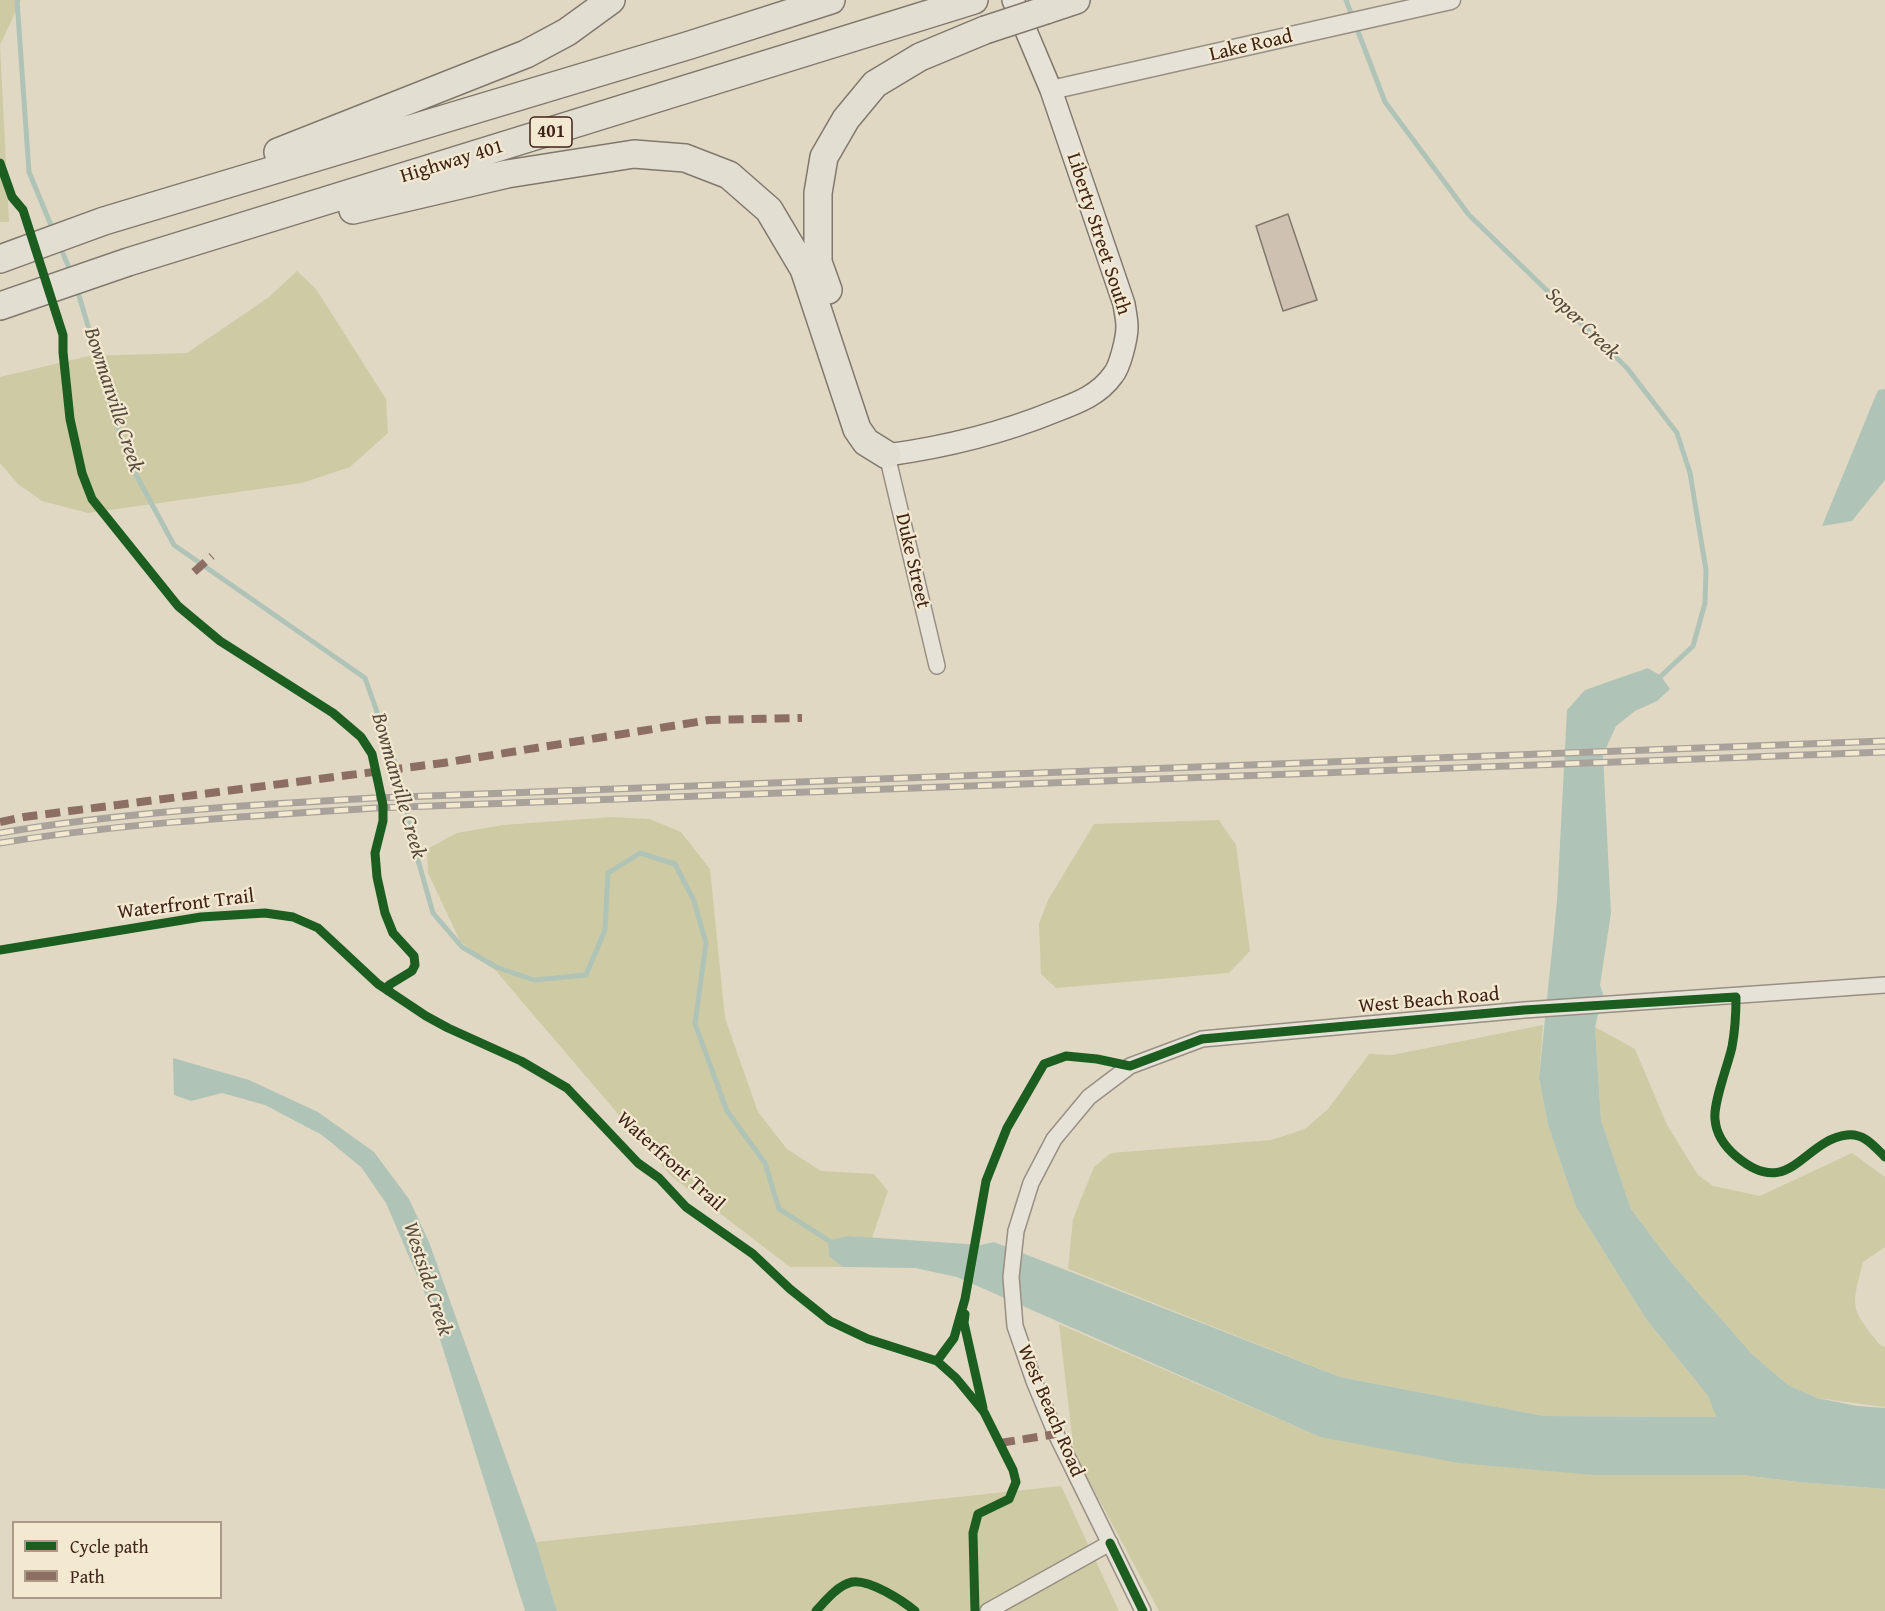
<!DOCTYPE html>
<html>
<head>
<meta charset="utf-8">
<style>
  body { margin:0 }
  #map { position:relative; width:1885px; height:1611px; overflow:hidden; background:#e1d8c4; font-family:"Gentium Book Plus",serif }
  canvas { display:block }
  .legend { position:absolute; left:12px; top:1521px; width:210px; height:78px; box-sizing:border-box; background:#f3e9d1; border:2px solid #ab9a87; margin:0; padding:8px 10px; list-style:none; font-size:18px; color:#3f2318 }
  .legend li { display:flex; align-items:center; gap:12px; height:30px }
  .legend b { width:30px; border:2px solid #ab9a87 }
</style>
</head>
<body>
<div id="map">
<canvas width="1885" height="1611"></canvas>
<ul class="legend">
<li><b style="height:8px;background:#1b5e20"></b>Cycle path</li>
<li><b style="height:8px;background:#8d6e63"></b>Path</li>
</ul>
</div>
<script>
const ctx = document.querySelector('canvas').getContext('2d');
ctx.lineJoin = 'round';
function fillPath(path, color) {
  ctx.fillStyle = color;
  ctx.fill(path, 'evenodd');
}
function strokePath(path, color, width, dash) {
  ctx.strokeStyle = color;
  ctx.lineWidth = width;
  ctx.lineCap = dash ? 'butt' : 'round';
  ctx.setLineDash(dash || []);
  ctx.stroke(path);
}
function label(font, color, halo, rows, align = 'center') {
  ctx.font = font + ' "Gentium Book Plus",serif';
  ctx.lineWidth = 4.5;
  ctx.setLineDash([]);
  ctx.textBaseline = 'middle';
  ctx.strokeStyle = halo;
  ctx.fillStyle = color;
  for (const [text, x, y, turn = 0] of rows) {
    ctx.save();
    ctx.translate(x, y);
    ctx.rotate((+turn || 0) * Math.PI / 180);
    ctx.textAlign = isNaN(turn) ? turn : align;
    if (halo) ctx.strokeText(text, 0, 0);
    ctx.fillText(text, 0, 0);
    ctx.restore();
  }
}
const green = new Path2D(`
  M0,0H21L0,45L9,222H0Z
  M297,271L316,289L386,399L388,433L350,467L302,483L88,513L42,501L18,484L0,463V377L89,356L187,353L269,297Z
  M612,817L650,819L681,832L710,869L725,1018L758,1112L787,1149L821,1171L874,1174L888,1191L872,1238L850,1236L830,1256L842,1267H790L671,1176L496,971L460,941L428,873L427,849L457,833L503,825Z
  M1219,820L1236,845L1250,951L1229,973L1056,988L1041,974L1039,924L1048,900L1094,824Z
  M1543,1025L1539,1078L1548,1125L1576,1207L1646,1319L1708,1396L1716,1417L1544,1416L1340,1377L1068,1269L1073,1219L1094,1167L1111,1153L1271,1140L1305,1129L1328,1109L1369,1054L1392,1055Z
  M1595,1027L1635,1049L1667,1125L1698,1175L1713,1186L1760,1196L1852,1153L1885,1177V1247L1863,1262C1851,1309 1850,1307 1880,1345L1885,1347V1407L1817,1398L1788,1385L1752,1354L1671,1262L1631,1209L1601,1120Z
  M1059,1324L1320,1437L1594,1475H1742L1798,1482L1885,1489V1611H1159L1074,1453Z
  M1061,1486L1119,1611H557L536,1542Z`);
const water = new Path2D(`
  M1885,389V480L1852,521L1822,526L1878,390Z
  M1648,668L1661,676L1670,689L1657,701L1635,711L1616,726L1603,755L1611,913L1600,985L1603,994L1595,1027L1601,1120L1631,1209L1671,1262L1752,1354L1788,1385L1817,1398L1857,1406L1885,1408V1489L1798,1482L1742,1475H1594L1459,1463L1320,1437L957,1277L915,1268L842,1267L829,1256L828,1240L850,1236L981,1245L994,1242L1340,1377L1544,1416L1716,1417L1708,1396L1646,1319L1576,1207L1548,1125L1539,1078L1557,901L1567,710L1585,690Z
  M173,1058L249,1080L318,1112L374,1152L409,1199L429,1242L536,1542L557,1611H525L428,1301L386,1203L361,1167L322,1135L265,1105L222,1093L191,1101L174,1095Z`);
const stream = new Path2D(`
  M17,0L29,172L53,230
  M1346,0L1385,102L1469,215L1627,368L1677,433L1690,473L1706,570L1705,603L1693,646L1661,676
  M59,244L72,275
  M77,289L128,460L174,545L365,678L398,771L414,846L433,913L462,947L496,967L534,980L586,975L605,930L608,873L640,853L675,864L694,901L706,943L695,1024L727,1111L765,1163L779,1209L828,1240`);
const building = new Path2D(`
  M1288,214L1317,300L1283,311L1256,226Z`);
const minor = new Path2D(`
  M887,455L937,666
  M988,1611L1110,1543
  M1143,1611L1056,1434L1034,1381L1015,1326L1011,1277L1016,1231L1031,1183L1054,1139L1089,1097L1130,1066L1202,1039L1524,1010L1885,985`);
const tertiary = new Path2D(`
  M1051,90L1451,0`);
const secondary = new Path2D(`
  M887,455C946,447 1000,434 1056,411C1077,403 1099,395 1113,375C1120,367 1127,338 1127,327C1127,319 1125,311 1124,304L1051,90L1013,0`);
const motorway = new Path2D(`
  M1046,10L1076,0
  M278,152L526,54L567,32L611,0
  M353,210L507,174L634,154L685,158L729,175L769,210L804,269L857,429L866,442L887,455
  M0,259L104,221L690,45L831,0
  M828,290L818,262V193L824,157L846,119L875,84L920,57L985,30
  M0,306L128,262L974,0`);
const rail = new Path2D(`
  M0,833C124,812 250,805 375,798L1885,741
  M0,843C124,823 250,816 376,808L1885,752`);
const motorwayBridge = new Path2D(`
  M985,30L1046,10`);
const quiet = new Path2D(`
  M194,572L212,556
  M0,822L24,817L443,763L709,720L802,718
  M1000,1443L1056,1434`);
const cycleway = new Path2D(`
  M0,163L12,197L23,210L63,335V352L70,419L82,473L92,499L178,606L220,641L333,713L361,737L372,754L383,805V821L375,853L377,877L385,913L393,933L414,956L415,965L412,971L389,985L388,991
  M0,950L201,917L265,913L293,917L318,928L378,984L426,1016L448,1028L521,1061L567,1088L638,1163L659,1178L686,1207L753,1254L790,1289L830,1321L868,1339L937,1361L956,1378L984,1412L1013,1470L1016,1482L1009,1499L978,1514L973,1533L975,1611
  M965,1314L964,1323L983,1408
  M937,1361L954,1338L965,1299L986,1181L1007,1128L1044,1064L1066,1056L1097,1059L1130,1066L1202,1039L1524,1010L1736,997C1736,1013 1735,1031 1732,1047C1728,1065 1713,1103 1715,1119C1716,1135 1725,1147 1737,1157C1790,1201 1803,1140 1847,1135C1864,1133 1874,1146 1885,1157
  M1110,1543L1143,1611
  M816,1611C825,1601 838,1585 852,1582C869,1579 902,1600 915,1611`);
const shields = [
  [551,132,42]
];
const shieldNames = [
  ["401",551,132]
];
const streetNames = [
  ["Lake Road",1251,46,-13],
  ["Highway 401",452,162,-17],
  ["Liberty Street South",1098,234,72],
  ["Duke Street",912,561,77],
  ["Waterfront Trail",186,905,-7],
  ["West Beach Road",1429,1001,-5],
  ["Waterfront Trail",670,1162,42],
  ["West Beach Road",1050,1411,67]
];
const waterNames = [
  ["Soper Creek",1582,324,44],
  ["Bowmanville Creek",113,400,72],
  ["Bowmanville Creek",398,786,74],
  ["Westside Creek",427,1279,72]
];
fillPath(green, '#cecaa4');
fillPath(water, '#afc4b7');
strokePath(stream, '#afc4b7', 5);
fillPath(building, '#cfc1b1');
strokePath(building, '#81786d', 1.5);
strokePath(minor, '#988f83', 18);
strokePath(tertiary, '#988f83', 21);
strokePath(secondary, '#81786d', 24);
strokePath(motorway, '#81786d', 30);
strokePath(minor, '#e7e2d8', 15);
strokePath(tertiary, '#e7e2d8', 18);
strokePath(secondary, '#e7e2d8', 21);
strokePath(motorway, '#e3ded2', 27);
strokePath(rail, '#a9a29a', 7);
strokePath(rail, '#f3e9d1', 4.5, [14]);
strokePath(motorwayBridge, '#81786d', 30, []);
strokePath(motorwayBridge, '#e3ded2', 27);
strokePath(quiet, '#8d6e63', 8, [15, 8]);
strokePath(cycleway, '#1b5e20', 9);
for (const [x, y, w] of shields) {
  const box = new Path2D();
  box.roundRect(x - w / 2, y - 15, w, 30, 4.5);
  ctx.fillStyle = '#f3e9d1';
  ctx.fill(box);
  strokePath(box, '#3f2318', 1.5);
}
label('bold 18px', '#3f2318', null, shieldNames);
label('20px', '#3f2318', '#f3e9d1', streetNames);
label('italic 21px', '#56493e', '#f3e9d1', waterNames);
</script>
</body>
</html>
